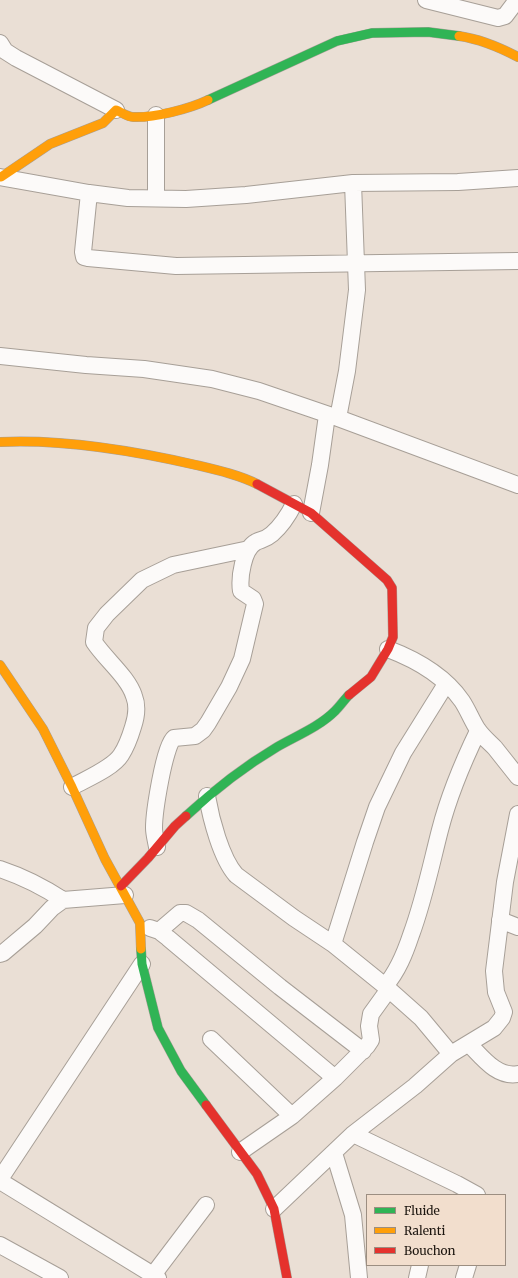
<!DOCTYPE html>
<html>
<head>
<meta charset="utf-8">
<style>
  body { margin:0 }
  #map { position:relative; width:518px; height:1278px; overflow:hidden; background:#eadfd5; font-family:Merriweather,serif }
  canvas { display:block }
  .legend { position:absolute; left:366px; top:1194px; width:140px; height:72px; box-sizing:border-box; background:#f2decd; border:1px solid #9c8e81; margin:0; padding:5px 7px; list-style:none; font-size:12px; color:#1c150f }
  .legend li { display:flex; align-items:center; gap:8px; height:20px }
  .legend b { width:20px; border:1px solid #9c8e81 }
</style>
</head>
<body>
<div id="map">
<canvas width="518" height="1278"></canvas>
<ul class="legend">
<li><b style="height:5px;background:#30b455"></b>Fluide</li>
<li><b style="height:5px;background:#ff9f0a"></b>Ralenti</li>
<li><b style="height:5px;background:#e5322d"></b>Bouchon</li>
</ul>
</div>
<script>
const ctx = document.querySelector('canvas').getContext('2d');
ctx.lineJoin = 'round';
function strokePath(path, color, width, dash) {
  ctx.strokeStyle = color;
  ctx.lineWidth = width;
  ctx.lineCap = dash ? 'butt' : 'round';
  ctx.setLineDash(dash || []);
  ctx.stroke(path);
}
const street = new Path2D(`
  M426,0L498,18L505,16L517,0
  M0,43L5,51L16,58L116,110
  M0,177L89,193L128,198L186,199L246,195L353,183L458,182L518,178
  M89,193L83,252L84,257L88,258L176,266L518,261
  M156,198V115
  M0,356L86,365L144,369L212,379L259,391L338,418L518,485
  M338,418L347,371L357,290L353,183
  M311,513L320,465L327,415
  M388,649C417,660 444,675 462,701C468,710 472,721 478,730C483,737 489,742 495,748C503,758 510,767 518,777
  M72,787C86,779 113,768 121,755C127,746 130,737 133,727C136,718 138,706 134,696C128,677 106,660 94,642L96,628L107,614L142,580L173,565L249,549
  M207,796C211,819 221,858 236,875L294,918L333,944L385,986L421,1018L451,1054
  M157,847C156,841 154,834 154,828C154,813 164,746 174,738L195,736L203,730L208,723L229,687L242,659L255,604L253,599L241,591C239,578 243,549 256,542C262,539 265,540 272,534C280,527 289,514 294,504
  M0,869C24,877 42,886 63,900
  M500,920L518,927
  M150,928L159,931L168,938L335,1078
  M159,931L180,913H186L198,920L280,987L363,1051
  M333,944L365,842L377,807L403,753L446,684
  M0,954L3,953L35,926L52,908L63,900L125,895
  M385,986C398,971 405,953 411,935C424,900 431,865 440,830C449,795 463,762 478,731
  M211,1039L292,1116
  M469,1044C482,1057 497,1078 518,1074
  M353,1134L457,1184L477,1195
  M240,1152L292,1116L335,1078L367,1046L371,1040L369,1026L371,1014L389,989
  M334,1153L353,1215L359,1278
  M0,1179L142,964
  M0,1181L158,1278
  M274,1209L353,1134L415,1086L451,1054L494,1028L502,1018L504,1012L496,992L494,971L505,882L518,814
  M0,1245L60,1278
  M153,1275L206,1205
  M417,1278L420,1265
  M464,1278L468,1265`);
const fast = new Path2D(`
  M208,100L337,41L372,33L428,32L459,36
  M186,816C214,790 245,766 277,747C296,736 319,727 335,711C340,706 344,700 349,695
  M141,949L142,964L158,1028L181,1071L206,1105`);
const slow = new Path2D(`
  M459,36C480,39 499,47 518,57
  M1,177L50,144L103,123L116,110C121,112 128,117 133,117C154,118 189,109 208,100
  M0,442C63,439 135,451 196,465C217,470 239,475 257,484
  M0,665L43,729L72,787L105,859L140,923L141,949`);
const jam = new Path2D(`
  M257,484L311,513L387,580L392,588L393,637L388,649L371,677L349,695
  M121,886L148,858L175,826L186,816
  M206,1105L257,1174L274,1209L287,1278`);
strokePath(street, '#a79f97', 18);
strokePath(fast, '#a79f97', 10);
strokePath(slow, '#a79f97', 10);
strokePath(jam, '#a79f97', 10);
strokePath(street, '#fcfaf9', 16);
strokePath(fast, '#30b455', 9);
strokePath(slow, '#ff9f0a', 9);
strokePath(jam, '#e5322d', 9);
</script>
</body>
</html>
